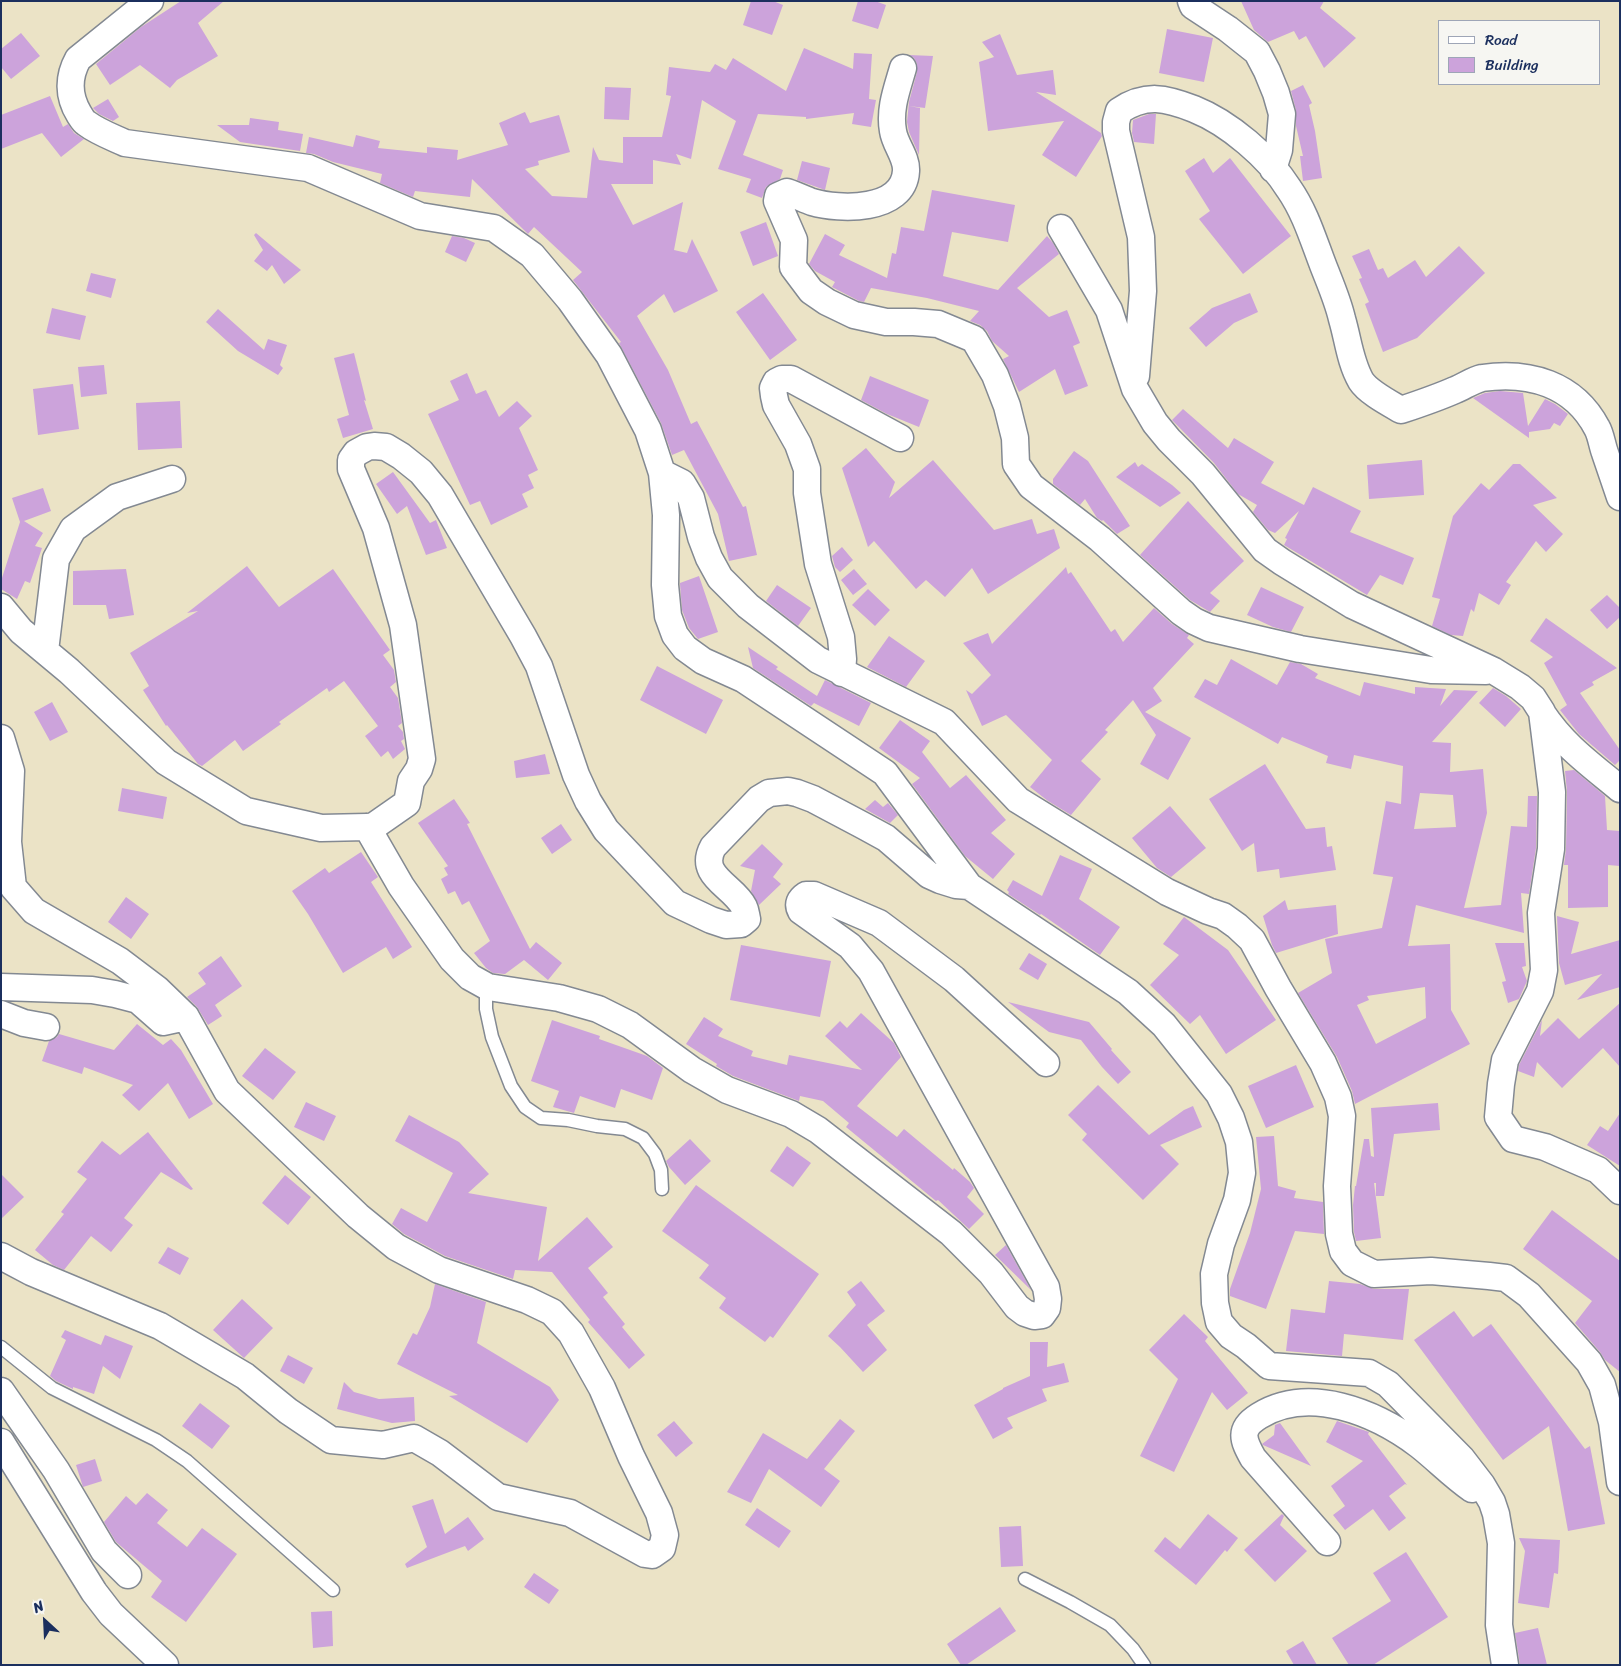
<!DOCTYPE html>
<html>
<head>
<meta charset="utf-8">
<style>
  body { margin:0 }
  #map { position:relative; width:1621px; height:1666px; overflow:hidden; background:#ebe3c6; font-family:Sriracha,sans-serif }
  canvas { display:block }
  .frame { position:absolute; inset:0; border:2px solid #1b2f5e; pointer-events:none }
  .legend { position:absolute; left:1438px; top:20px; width:162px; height:65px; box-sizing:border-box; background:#f6f6f2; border:1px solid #9ea6b7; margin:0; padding:6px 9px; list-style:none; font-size:15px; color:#1b2f5e }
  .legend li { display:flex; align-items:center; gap:10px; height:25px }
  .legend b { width:25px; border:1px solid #9ea6b7 }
  .north { position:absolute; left:20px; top:1596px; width:50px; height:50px; -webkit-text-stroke:4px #f6f6f2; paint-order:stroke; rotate:335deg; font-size:14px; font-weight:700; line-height:20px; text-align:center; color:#1b2f5e }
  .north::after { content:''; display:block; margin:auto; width:18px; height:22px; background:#1b2f5e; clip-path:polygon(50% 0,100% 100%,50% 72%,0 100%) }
</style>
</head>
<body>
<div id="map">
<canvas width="1621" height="1666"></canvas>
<div class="frame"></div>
<ul class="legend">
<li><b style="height:6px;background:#fff"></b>Road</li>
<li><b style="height:14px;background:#cca3db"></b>Building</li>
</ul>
<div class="north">N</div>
</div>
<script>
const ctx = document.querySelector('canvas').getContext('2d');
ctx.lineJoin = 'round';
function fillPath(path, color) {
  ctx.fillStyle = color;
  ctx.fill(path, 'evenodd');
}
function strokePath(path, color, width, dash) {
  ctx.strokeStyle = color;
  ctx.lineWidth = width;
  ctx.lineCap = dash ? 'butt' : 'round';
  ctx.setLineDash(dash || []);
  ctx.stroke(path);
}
const building = new Path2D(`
  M181,1H224L198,23L218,56L177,80L170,88L140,65L110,85L96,64L141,27Z
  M751,1H773L783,5L772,35L743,25Z
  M858,1H875L886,5L878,29L852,21Z
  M1241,1H1324L1320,8L1356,38L1324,68L1306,36L1299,40L1294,31L1268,42L1254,30Z
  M1167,29L1213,38L1204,82L1159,73Z
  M21,33L40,56L11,79L1,67V49Z
  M1000,34L1017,75L1053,70L1056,95L1036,92L1101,133L1102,136L1076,177L1042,155L1064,121L988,131L979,62L994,57L982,42Z
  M804,48L853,69L854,53L872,54L869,99L876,100L871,127L852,124L854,113L806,119V117L758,114L743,155L783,170L780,179L766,187L762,198L746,192L751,179L718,169L736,121L702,100L691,159L676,154L681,165L653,160V184H611L633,225L683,202L674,250L687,253L692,239L718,291L674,313L664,294L637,316L668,370L691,424L697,421L743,507L746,506L757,555L729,561L718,514L684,450L672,455L661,423L619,343L621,342L573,280L582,272L534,227L528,234L526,232L472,179L470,197L415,191L413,197L380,183L382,174L333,162L314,154L306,153L309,137L353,147L356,135L380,141L378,148L427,153V147L458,150L457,160L508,145L499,123L525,112L530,123L559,115L570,152L538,161L539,165L525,169L552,196L587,198L593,147L599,160L623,163V137H662L671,96L666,95L669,67L710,72L715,64L726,70L733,58L786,91Z
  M909,55L933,56L925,108L909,106L920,108L919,155L909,132L907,122L909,102L917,72V64L914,58Z
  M1303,85L1312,103L1309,105L1315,131L1322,178L1303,181L1300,156H1303L1296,126V110L1291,91Z
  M605,87L631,88L629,120L604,119Z
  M50,96L63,127L68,124L74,133L84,139L61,157L42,133L1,149V115Z
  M108,99L119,117L113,121L99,114L93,108Z
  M1149,114H1156L1154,144L1134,142L1132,133L1133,120Z
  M250,118L279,122L278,130L303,134L300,151L240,142L217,125H249Z
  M1204,158L1213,173L1230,158L1291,236L1243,274L1199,219L1210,211L1185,171Z
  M802,161L830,168L825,190L797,180Z
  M932,190L1015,205L1008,242L952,232L943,276L998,290L1047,236L1053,243L1059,254L1017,288L1049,317L1067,310L1080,343L1073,346L1088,386L1065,395L1055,369L1019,392L1003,359L1009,356L992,341L987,331L980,325L970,321L979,311L927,298L871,288L864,302L859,301L832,287L835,282L815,271L809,264L825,234L845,245L839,255L887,278L892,253L896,254L901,227L924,231Z
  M766,222L778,256L753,266L740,232Z
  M256,233L281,254L301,270L284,284L272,265L267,271L254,261L263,250L254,235Z
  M452,236L464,238L475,243L466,262L445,252Z
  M1459,246L1485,273L1417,338L1383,352L1365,304L1369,302L1359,279L1362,278L1352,256L1369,249L1378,270L1383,268L1388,278L1415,260L1426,277Z
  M91,273L116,279L111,298L86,291Z
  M763,293L797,340L770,360L736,312Z
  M1250,293L1258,312L1234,323L1206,347L1189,328L1212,308Z
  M52,308L86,316L80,340L46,333Z
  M218,309L264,350L268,339L287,345L280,365L283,368L278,375L238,351L206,322Z
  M354,353L366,401L364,400L373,429L343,438L337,419L349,415L334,358Z
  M104,365L107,394L81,397L78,367Z
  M467,373L476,394L486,390L499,417L517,401L532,416L519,428L538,470L528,475L534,488L522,494L528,507L491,525L480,501L470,505L428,414L459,400L450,381Z
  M870,376L929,400L919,427L887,414L861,400Z
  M73,384L79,429L38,435L33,389Z
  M1500,391L1523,393L1528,426L1545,399L1555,404L1568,414L1560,426L1554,423L1550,429L1529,432V438L1473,398L1485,393Z
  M180,401L182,448L138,450L136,403Z
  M1183,409L1228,448L1234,438L1274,462L1261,483L1304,505L1313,487L1361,511L1350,532L1414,558L1403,585L1380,575L1367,595L1284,545L1287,539L1285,538L1299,511L1275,533L1268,530L1253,512L1257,505L1238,494L1214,463L1172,420Z
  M866,448L895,482L889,498L933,460L994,530L1032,519L1037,534L1054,529L1060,548L988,594L972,568L945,597L926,580L916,589L874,541L868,547L842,468Z
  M1074,451L1088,461L1130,526L1117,534L1103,520L1102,521L1097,518L1085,499L1080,505L1053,484V479Z
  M1422,460L1424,495L1369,499L1367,465Z
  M1135,462L1138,467L1142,464L1172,485L1181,493L1160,507L1116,477Z
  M1513,464H1520L1557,498L1533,505L1563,534L1546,552L1536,541L1506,582L1511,585L1499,605L1479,593L1474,612L1471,609L1463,636L1451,635L1432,626L1440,599L1432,597L1453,516L1481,483L1489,490Z
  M393,472L430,523L436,520L447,548L426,555L407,506L397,514L376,484Z
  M43,488L51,511L24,521L43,533L35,546L42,548L30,583L25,581L17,599L1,589V581L20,522L12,498Z
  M1188,501L1244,561L1210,593L1220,601L1210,612L1190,600L1140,555Z
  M842,547L853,560L840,572L835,567L832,556Z
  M247,566L279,607L333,569L390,650L383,655L394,670L396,682L390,687L398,698L402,723L398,726L403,732L404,739L401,741L405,749L393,759L388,751L381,757L365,736L378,726L344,681L329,692L327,688L279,722L281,724L243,751L235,740L202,766L198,764L167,725L166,726L143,690L149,686L130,653L198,611L187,613Z
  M1066,567L1068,574L1071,572L1111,632L1115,629L1123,642L1154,608L1172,624L1189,635L1187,638L1194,644L1153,688L1162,701L1145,712L1191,738L1168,780L1140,764L1156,735L1133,700L1105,730L1108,732L1081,761L1101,779L1071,815L1048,801L1030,787L1052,760L1006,715L982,726L966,690L972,694L991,675L963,643L988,633L992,644Z
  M126,569L134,615L109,619L106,605H73V571Z
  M854,569L867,584L853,595L841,580Z
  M699,576L718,632L698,639L689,628L682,610L680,584V583Z
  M777,585L811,608L798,626L766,601Z
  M1261,587L1304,607L1291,632L1273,627L1247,615Z
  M868,589L890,610L875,626L852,605Z
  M1607,595L1620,608V617L1607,629L1590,610Z
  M1546,618L1617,668L1592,682L1594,685L1580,693L1620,750V760L1615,765L1579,734L1560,710L1567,705L1544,663L1553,657L1530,641Z
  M889,636L925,661L906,687L867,667Z
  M748,647L778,667L776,669L817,696L825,680L871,703L859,726L814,703L811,706L753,668Z
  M1231,659L1277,685L1290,662L1301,664L1318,674L1315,678L1360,696L1364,682L1415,694V687L1446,689L1440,706L1454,690L1478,691L1432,742L1451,743L1450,772L1483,769L1487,813L1464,908L1501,905L1511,826L1527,827L1528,796H1537L1536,848L1529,894L1521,893L1524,933L1416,905L1408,946L1450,944L1451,1010L1470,1044L1355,1104L1352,1091L1337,1057L1298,993L1332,973L1325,939L1382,928L1393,877L1373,874L1386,801L1401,804L1403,766L1354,755L1351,769L1326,763L1328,756L1282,737L1278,744L1194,697L1205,679L1217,685ZM1420,793L1453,795L1456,827L1414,829ZM1425,987L1426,1018L1376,1044L1357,1005L1369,1000L1367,996Z
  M657,666L723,700L706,734L640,700Z
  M1493,688L1506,696L1521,709L1505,727L1479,703Z
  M52,702L68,732L50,741L34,712Z
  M900,720L930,741L922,752L950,788L966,775L1006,820L991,833L1015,854L993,879L965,856L912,784L920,778L879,748Z
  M545,754L550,774L516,778L514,761Z
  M1265,764L1306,829L1325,827L1327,847L1332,846L1336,870L1280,878L1279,869L1257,872L1254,843L1242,851L1209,799Z
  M1574,770L1605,796L1607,830L1620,831V866L1608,865V907L1568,908V865H1564L1566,849L1567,792L1565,771Z
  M122,788L167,797L163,819L118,811Z
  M454,799L470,823L467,824L530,949L536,942L562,963L548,980L524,960L505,974L493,973L486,968L474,953L490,941L469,901L462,905L455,891L448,894L441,879L448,875L444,868L448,866L418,823Z
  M875,800L883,807L888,803L898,815L890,823L865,809Z
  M1170,806L1206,848L1171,877L1157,868L1132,838Z
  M561,824L572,840L552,854L541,838Z
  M762,844L783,864L773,877L781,884L759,905L751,891L755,870L740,866Z
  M361,852L378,877L371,882L412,947L393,959L386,947L343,973L308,914L292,891L325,868L329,873Z
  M1060,855L1092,869L1079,899L1120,927L1100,955L1041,914L1040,915L1008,894L1009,892L1007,890L1013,880L1042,896Z
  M126,897L149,914L131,939L108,922Z
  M1285,900L1288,910L1336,905L1338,934L1276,953L1272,945L1263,916Z
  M1557,916L1579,922L1571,954L1620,940V987L1577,1000L1602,974L1565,985L1559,963Z
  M1184,917L1228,950L1276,1020L1226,1054L1200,1015L1190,1024L1150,985L1179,955L1163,944Z
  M1495,943H1524L1526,966L1522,967L1527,981L1519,999L1508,1003L1502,982L1506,981Z
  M741,945L831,961L820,1017L730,1000Z
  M1029,953L1047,964L1038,980L1019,969Z
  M221,956L242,986L215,1005L222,1016L208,1025L197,1007L187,997L206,984L198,973Z
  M1008,1002L1089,1022L1112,1049L1111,1050L1131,1072L1118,1084L1102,1067L1081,1040L1049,1032Z
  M1620,1003V1067L1603,1048L1562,1088L1537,1062L1534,1077L1518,1071L1519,1065L1542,1020L1540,1036L1558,1018L1579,1039Z
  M861,1013L894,1043L901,1057L857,1106L897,1137L904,1129L953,1170L954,1168L970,1182L974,1188L967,1197L984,1214L969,1229L938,1200L936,1201L846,1127L849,1123L823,1101L800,1096L799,1101L733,1076L716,1066L717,1064L686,1044L704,1017L723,1029L718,1036L753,1051L751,1056L787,1065L789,1055L862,1070L825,1036L840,1021L847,1028Z
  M552,1020L600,1036L599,1039L647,1056L663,1068L652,1100L621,1089L615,1108L580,1096L574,1113L553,1107L559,1091L531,1081Z
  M137,1024L163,1045L171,1039L181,1050L213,1104L189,1119L168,1083L139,1111L122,1095L133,1085L84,1067L82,1074L42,1061L49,1041L57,1037L59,1034L114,1050Z
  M265,1048L296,1072L273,1100L242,1076Z
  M1296,1065L1314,1107L1266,1128L1248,1086Z
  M1098,1085L1149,1135L1184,1110L1193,1106L1202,1127L1160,1145L1179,1164L1143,1200L1082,1140L1087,1134L1068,1115Z
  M306,1102L336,1116L324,1141L294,1127Z
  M1438,1103L1440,1130L1394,1134L1384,1196H1376V1183H1374L1381,1238L1356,1241L1354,1232L1353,1205L1355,1186H1356L1364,1139H1369L1371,1156L1374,1157L1371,1108Z
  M1620,1113V1166L1587,1145L1600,1126L1608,1131Z
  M409,1115L459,1142L489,1174L468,1193L547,1207L538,1261L587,1217L613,1247L588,1268L608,1293L603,1297L625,1324L622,1327L645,1355L629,1369L588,1322L590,1320L552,1272L515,1270L513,1279L445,1256L404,1234L392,1224L401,1208L427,1222L453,1173L395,1141Z
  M148,1132L193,1189L191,1190L161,1172L124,1218L133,1225L111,1252L91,1236L64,1270L53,1265L35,1250L64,1214L61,1212L87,1179L77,1172L102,1141L120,1155Z
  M1274,1136L1278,1186L1296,1191L1294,1198L1323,1202L1324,1234L1295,1231L1266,1309L1230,1296V1289L1250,1233L1261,1189L1256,1137Z
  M690,1139L711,1161L685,1185L669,1167L666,1161Z
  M787,1146L811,1163L793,1187L770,1171Z
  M1,1174L24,1197L1,1219Z
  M285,1175L311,1197L288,1225L262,1203Z
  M696,1185L819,1274L773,1338L770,1336L765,1342L719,1308L726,1298L699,1278L709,1265L662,1231Z
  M1552,1210L1620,1261V1372L1605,1360L1600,1352L1575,1323L1592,1301L1523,1249Z
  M1006,1245L1031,1290L995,1255Z
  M168,1247L189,1258L180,1275L158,1263Z
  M861,1281L885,1311L867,1325L887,1350L863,1372L840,1347L828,1336L856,1305L847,1292Z
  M1329,1281L1360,1284L1374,1289H1409L1403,1340L1344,1334L1342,1356L1286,1351L1291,1309L1325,1313Z
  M435,1284L486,1302L477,1343L550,1387L559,1400L527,1443L449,1396L458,1395L397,1364L413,1333L417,1335L430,1307Z
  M242,1299L273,1328L244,1358L213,1330Z
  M1454,1311L1473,1337L1491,1324L1585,1449L1590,1446L1605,1524L1568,1531L1549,1426L1503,1460L1414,1340Z
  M1184,1314L1208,1337L1205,1341L1248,1393L1227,1410L1212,1392L1174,1472L1140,1456L1178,1379L1149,1350Z
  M65,1330L101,1345L105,1335L133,1346L120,1379L103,1366L94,1394L73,1387V1389L56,1381L50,1376L66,1340L61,1337Z
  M1030,1342H1048L1047,1367L1064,1363L1069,1382L1042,1389L1047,1401L1007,1418L1013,1428L993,1439L974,1405L1003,1389V1388L1030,1376Z
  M288,1355L313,1368L304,1384L280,1371Z
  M344,1382L354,1392L379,1399L414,1397L415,1421L392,1423L337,1409Z
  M200,1403L230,1426L212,1449L182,1426Z
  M840,1419L855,1431L824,1469L840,1481L821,1507L769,1469L751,1503L727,1492L763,1433L807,1459Z
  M674,1421L693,1443L676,1457L657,1435Z
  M1337,1421L1369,1432L1368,1434L1407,1485L1405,1484L1389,1496L1406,1518L1389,1531L1373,1509L1345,1530L1333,1515L1345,1506L1331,1486L1363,1461L1326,1442Z
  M1280,1423L1311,1466L1263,1445L1262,1444L1274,1435L1275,1425Z
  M95,1459L102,1481L83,1487L76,1465Z
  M147,1493L168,1510L157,1523L187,1547L202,1528L237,1554L186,1622L151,1597L162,1581L116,1542L104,1522L126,1496L136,1505Z
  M433,1499L445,1534L468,1517L484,1539L468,1551L465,1546L407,1568L405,1564L427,1547L412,1506Z
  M757,1508L791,1531L779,1548L745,1525Z
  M1208,1514L1238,1538L1227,1552L1225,1550L1196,1585L1154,1551L1165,1537L1180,1549Z
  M1282,1514L1284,1516L1280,1525L1307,1551L1275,1582L1244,1550Z
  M1021,1526L1023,1566L1001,1567L999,1527Z
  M1519,1538L1560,1540L1558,1574L1554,1573L1549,1608L1518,1603L1525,1551Z
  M1406,1552L1448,1617L1373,1665H1349L1332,1638L1391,1601L1373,1573Z
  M534,1573L559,1590L549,1604L524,1587Z
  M1000,1607L1016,1631L966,1665H961L947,1644Z
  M332,1611L333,1646L313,1648L311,1612Z
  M1538,1628L1547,1665H1520L1515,1633Z
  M1303,1641L1317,1665H1294L1286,1651Z`);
const lane = new Path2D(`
  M488,987L486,997V1009L492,1037L511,1086L525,1107L541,1118L568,1120L597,1126L625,1129L643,1138L655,1154L661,1170L662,1189
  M1,1347L52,1388L156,1440L187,1461L333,1590
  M1025,1579L1070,1602L1110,1625L1133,1649L1144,1665`);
const street = new Path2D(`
  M150,1L78,59C68,77 68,96 79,114C81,117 83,121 86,123C98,132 112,137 125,143L308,168L420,216L494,228L532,255L570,300L609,355L648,430L662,473L666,515L665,585L668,616L675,635L685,648L703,661L743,679L885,773L969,886L1128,992L1164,1025L1219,1094L1231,1118L1239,1142L1242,1173L1237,1200L1221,1244L1214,1274L1215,1303L1219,1322L1231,1336L1246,1346L1269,1366L1369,1373L1388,1384L1462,1459L1482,1485L1492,1502L1496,1514L1501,1543L1499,1625L1505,1665
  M1191,1L1193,6L1228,29L1257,52L1267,71L1276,93L1282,114L1279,150L1273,169
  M903,68C897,89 889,109 893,131C895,145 907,157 906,171C904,212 839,210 812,202C804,199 796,195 787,192L778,196L777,201L794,240L793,267L811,291L827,302L854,315L886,322H914L938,324L974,339L995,375L1007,406L1015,438L1016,464L1031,486L1100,539L1181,612L1194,621L1209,628L1300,649L1431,670L1486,671
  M1061,228L1109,310L1135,389L1155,423L1169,440L1203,474L1265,550L1282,562L1352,605L1494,671L1520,687L1533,698L1542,712L1552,792L1551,849L1541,913L1544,970L1540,991L1505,1060L1501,1084L1498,1117L1513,1139L1545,1147L1598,1170L1620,1191
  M1136,376L1143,291L1141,237L1116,131V122L1119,111C1146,93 1166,98 1194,109C1229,123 1269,157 1289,189C1305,212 1313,239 1323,265C1330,283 1338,301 1342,319C1348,339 1350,362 1361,381C1368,392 1389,403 1401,410C1419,404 1437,398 1455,390C1463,387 1473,380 1482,378C1529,371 1574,384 1597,428C1601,435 1602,445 1605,453C1610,468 1615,482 1620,497
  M662,473L682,483L691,498L701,537L709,558L720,578L748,606L818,660L944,722L1018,800L1167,892L1208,911L1223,916L1237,926L1252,940L1278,988L1323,1063L1338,1097L1342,1116L1337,1186L1339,1234L1343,1251L1352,1263L1374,1274L1431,1271L1489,1276L1506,1278L1529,1295L1589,1362L1602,1385L1612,1422L1620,1482
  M1,607L21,631L69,671L166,762L246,811L321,828L367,827L374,826L407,803L411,781L419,769L422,759L403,625L376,528L351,469V460L356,453L367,447L374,446L386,447L401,456L421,472L440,495L523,636L539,666L576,775L588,801L606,830L675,903L711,920L726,925L741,924L747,919C746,915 746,911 744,907C734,886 697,876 713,847L759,799L769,793L788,791L797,793L813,799L864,826L886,838L929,875L940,880L956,885L969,886
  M45,651L56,559L73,529L117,497L172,479
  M842,673L843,659L841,637L818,564L807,493V469L798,444L776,405L774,396L773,388L776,382L782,379H791L900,438
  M1542,713C1564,746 1590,764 1620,789
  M1,738L11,771L8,842L13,887L34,911L120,961L157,989L186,1017L227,1091L358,1216L396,1247L439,1270L527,1300L552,1312L571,1333L602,1388L631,1456L659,1513L665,1535L662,1548L652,1555L645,1554L570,1513L498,1497L440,1453L414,1438L383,1445L331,1440L288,1411L245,1376L160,1326L31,1272L1,1256
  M367,827L401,886L452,959L470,977L488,987L559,998L598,1009L630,1025L692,1070L727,1090L791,1114L818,1130L951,1233L991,1273L1017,1307L1025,1313L1034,1316L1042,1315L1047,1308L1048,1299L1046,1287L871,971L850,946L801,911C797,904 800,899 806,895H814L879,923L954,979L1046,1063
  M1,987L92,990L115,994L138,1000L163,1022L186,1017
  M1,1014L24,1023L46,1027
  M1,1391L56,1470L104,1551L128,1575
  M1,1442L94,1592L111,1614L165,1665
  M1327,1542L1253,1458C1243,1440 1238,1429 1259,1416C1309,1385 1375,1412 1419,1445C1437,1459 1453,1476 1472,1489`);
fillPath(building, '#cca3db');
strokePath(lane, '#838992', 15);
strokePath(street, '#838992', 29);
strokePath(lane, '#fff', 12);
strokePath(street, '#fff', 26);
</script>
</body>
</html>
